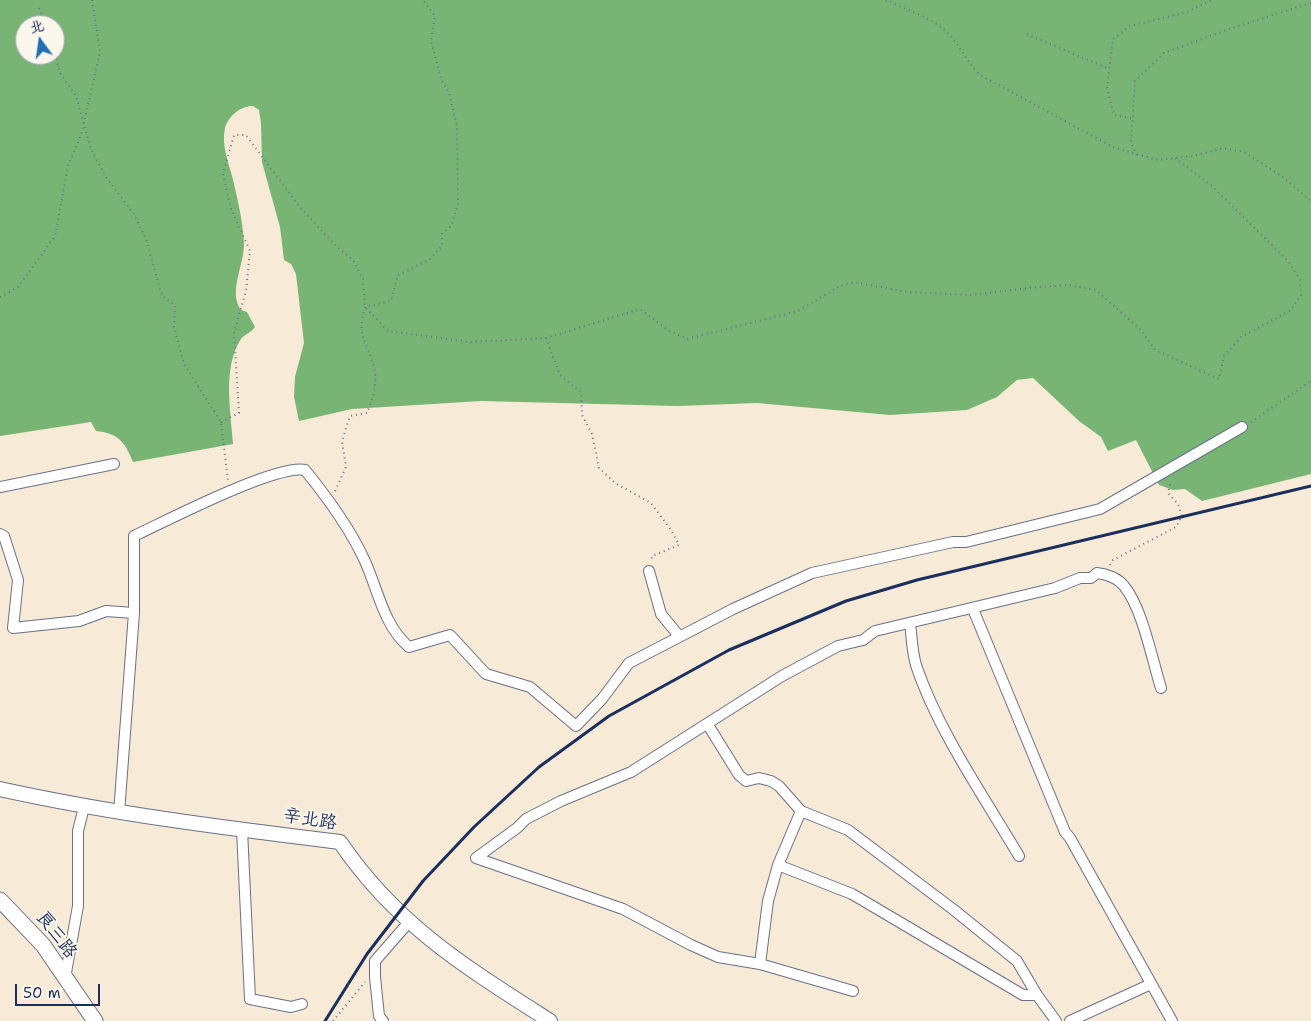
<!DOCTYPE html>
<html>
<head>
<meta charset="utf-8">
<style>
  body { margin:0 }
  #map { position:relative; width:1311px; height:1021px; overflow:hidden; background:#f7ead6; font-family:"Shantell Sans","LXGW WenKai TC",sans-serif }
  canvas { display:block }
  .north { position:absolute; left:15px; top:15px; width:50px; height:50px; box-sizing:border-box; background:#fbf7ec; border:1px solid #a1a7b3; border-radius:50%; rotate:346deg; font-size:14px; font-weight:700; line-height:20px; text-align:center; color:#1b2f5e }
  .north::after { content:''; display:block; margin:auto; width:18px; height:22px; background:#1f6fb2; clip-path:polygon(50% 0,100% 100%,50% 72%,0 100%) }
  .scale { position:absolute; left:15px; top:984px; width:85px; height:22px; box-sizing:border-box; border:2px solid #1b2f5e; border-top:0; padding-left:6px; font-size:15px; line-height:18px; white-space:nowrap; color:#1b2f5e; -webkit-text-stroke:4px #fbf7ec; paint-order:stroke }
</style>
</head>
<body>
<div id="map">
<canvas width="1311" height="1021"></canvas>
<div class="north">北</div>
<div class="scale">50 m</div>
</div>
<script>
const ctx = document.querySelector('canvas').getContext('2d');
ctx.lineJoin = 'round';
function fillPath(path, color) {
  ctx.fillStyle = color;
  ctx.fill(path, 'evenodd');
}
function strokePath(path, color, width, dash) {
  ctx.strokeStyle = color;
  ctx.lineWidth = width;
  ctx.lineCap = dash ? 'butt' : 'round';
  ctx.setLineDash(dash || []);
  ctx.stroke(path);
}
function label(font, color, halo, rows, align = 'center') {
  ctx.font = font + ' "Shantell Sans","LXGW WenKai TC",sans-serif';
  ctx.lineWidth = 4;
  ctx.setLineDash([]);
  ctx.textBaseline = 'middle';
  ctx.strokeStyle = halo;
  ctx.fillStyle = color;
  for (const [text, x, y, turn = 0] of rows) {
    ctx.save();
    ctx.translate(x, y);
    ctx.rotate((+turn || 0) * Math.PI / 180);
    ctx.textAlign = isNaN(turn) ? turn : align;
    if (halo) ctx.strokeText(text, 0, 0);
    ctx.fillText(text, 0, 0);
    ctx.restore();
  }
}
const forest = new Path2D(`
  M0,0H1311V474L1202,501L1185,489L1173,490L1159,485L1136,440L1108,451L1101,437L1079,421L1033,378L1017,380L997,397L967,410L890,415L757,403L678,406L481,401L352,409L299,421L294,397L295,377L304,343L296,274L291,264L284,260L280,227L262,162L261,123L259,110L253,106C241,106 229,115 225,128C221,145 229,164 233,180C238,201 243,222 244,244C244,266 228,292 241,310L247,312L255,327C251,333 245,334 241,339C222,368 231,412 233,444L133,462C125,442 118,433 96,431L91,422L0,436ZM25,25H55V55H25Z`);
const path = new Path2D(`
  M886,0C905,9 933,18 948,33C961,46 966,62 980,75L1115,148L1158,160L1193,156L1224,148L1244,152L1283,177L1311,201
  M39,8L46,25
  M1027,34L1109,69
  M55,54L60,73L76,96L91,149L105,176L134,214L146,239L162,296L175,305L174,327L184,364L221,422L228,481
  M1131,118L1114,115L1107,88L1113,39L1130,26L1187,12L1211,0
  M1137,155L1131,143L1135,81L1164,53L1232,28L1311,3
  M0,297L18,287L55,236L68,166L81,135L100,52L92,0
  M546,338L560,375L581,392L582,415L592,434L599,468L615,483L651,503L671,530L679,545L652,556L651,562
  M221,422L239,413L234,333L246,291L250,251L231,209L223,174L234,135H246L300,207L334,244L353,260L363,279L365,307L388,331L471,342L546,338L640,309L668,330L687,339L798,311L840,286L854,282L907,292L971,295L1028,288L1068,285L1096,290L1140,329L1155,350L1219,379L1224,356L1241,337L1291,310L1301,295L1300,280L1289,262L1212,186L1175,158
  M1251,422L1311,381
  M335,491L346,467L342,441L350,416L367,413C373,399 378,383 374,367C367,340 356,339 365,307L391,301L398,275L429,260L442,246V234L452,225L458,203L457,126L449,93L441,79L431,40L435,16L423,0
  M1110,565L1113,560L1176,527L1182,516L1178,504L1168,493L1171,481
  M333,1021L365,982`);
const street = new Path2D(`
  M0,487L114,464
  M0,534L4,536L18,580L13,628L79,621L106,611L134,613
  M649,571L661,614L679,636
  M973,609L1065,832L1070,838L1172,1021
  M910,623C912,638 912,655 917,668C939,732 984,797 1019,856
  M708,725L739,775L746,781L759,778L771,781L779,786L801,811L848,830L954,910L1017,961L1037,995L1056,1021
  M119,813L134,613V536C166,521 276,464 305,470C327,497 349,527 364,559C378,589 383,625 409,647L450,635L486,674L530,687L576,726L602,699L629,663L733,609L812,573L953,542H966L1100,509L1242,427
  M242,830L250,999L291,1007L302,1004
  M778,865L852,894L1023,995H1037
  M760,964L768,901L778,865L801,811
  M65,978L78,906V831L84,807
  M853,991L760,964L718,957L691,945L623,909L476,858L517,828L526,819L561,801L631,772L782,676L838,646L863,640L875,631L1055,588L1080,578H1091L1097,573C1106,574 1118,578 1124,586C1142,607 1152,659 1161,688
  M383,1021L379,1016L375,977V961L409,922
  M1070,1021L1151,984`);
const secondary = new Path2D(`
  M0,789C113,814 226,828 340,842C396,925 467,968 550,1021`);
const primary = new Path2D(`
  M0,900L43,945L95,1021`);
const rail = new Path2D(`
  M325,1021L367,954L423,881L474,827L539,767L609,716L729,650L846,601L917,580L1311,486`);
const streetNames = [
  ["辛北路",310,820,9],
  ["良三路",56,935,52]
];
fillPath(forest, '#78b474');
strokePath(street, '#687088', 12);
strokePath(secondary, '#687088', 16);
strokePath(primary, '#687088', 17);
strokePath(path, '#687088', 2, [1, 4]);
strokePath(street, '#fff', 10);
strokePath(secondary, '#fff', 14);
strokePath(primary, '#fff', 15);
strokePath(rail, '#1b2f5e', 3);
label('18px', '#1b2f5e', '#fbf7ec', streetNames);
</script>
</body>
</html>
